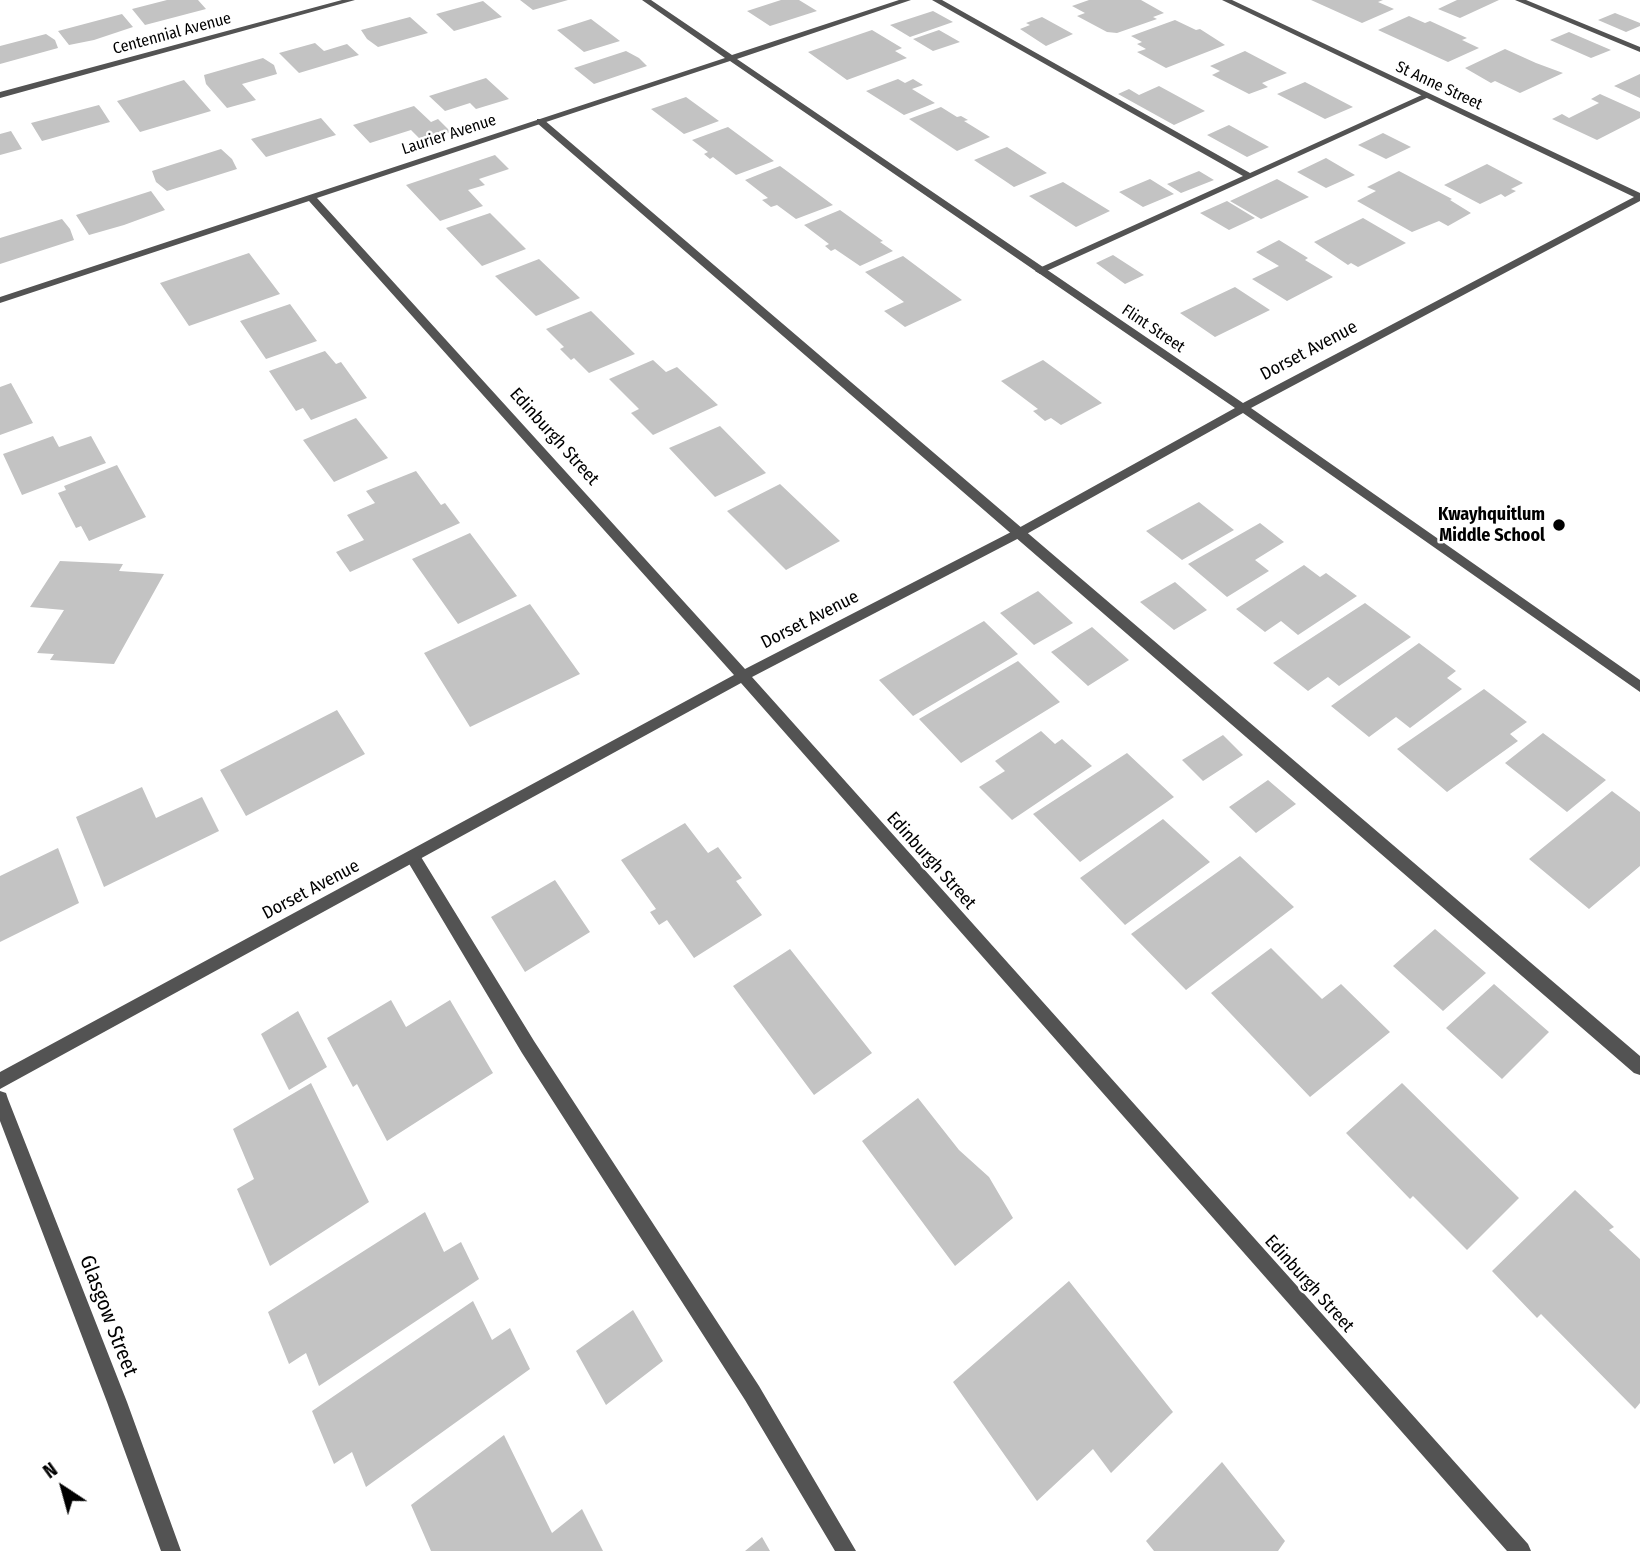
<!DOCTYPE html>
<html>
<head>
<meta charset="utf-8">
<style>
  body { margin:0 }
  #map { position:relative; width:1640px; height:1551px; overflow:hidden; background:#fff; font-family:"Fira Sans Condensed",sans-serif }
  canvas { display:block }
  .north { position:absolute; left:28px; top:1453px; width:70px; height:70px; -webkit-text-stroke:5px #fff; paint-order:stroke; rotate:324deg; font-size:19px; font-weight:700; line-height:28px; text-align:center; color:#000 }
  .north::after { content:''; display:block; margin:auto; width:24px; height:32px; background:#000; clip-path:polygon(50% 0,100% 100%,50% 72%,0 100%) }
</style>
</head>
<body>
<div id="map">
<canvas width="1640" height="1551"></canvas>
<div class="north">N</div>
</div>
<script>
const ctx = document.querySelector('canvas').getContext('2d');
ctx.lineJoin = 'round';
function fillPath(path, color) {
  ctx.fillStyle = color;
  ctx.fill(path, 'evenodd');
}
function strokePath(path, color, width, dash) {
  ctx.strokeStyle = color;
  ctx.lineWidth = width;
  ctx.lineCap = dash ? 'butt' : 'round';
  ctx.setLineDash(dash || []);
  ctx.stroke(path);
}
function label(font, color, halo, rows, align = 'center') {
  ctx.font = font + ' "Fira Sans Condensed",sans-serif';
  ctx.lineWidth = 5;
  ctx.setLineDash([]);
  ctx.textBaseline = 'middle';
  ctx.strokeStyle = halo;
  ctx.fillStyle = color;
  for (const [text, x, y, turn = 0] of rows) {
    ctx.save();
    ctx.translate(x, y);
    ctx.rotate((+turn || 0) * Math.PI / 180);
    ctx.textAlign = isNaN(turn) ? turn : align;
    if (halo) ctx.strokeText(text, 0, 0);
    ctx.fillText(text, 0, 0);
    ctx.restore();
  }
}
const building = new Path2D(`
  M167,0H198L206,9L145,25L132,9Z
  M520,0H568L533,10Z
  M781,0H799L817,11L770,26L747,11Z
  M1089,0H1141L1164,13L1153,17L1157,19L1117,33L1107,32L1077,16L1085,13L1072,6Z
  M1311,0H1383L1378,2L1394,9L1362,23Z
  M1457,0H1499L1460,18L1438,9Z
  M483,1L502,17L454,31L436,14Z
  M933,11L953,22L910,37L890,25Z
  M1615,13L1640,23V26L1626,32L1598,20Z
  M122,14L133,27L94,40L69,45L58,31Z
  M1409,16L1425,23L1430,21L1467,38L1462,40L1479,48L1448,62L1378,30Z
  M410,17L428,33L378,47L367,39L361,30Z
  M1042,17L1073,34L1046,46L1020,29L1030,25L1026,23Z
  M591,19L620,41L584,52L557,30Z
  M1175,20L1196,30L1200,29L1225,45L1166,68L1137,52L1146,49L1137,44L1142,42L1131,36Z
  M872,30L902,48L895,51L907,58L847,80L808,52Z
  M939,30L960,42L933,51L913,39Z
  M1569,32L1611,50L1591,58L1550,40Z
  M46,34L55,40L58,48L0,64V46Z
  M315,43L324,51L347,44L359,55L299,73L279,53Z
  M1505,49L1536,63L1563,73L1520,93L1495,81L1491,83L1465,68Z
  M626,51L639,58L647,66L594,84L574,68Z
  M1245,51L1287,73L1262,83L1268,87L1249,94L1212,75L1220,71L1210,66Z
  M263,58L274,65L277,74L242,84L256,100L227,108L206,84L204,75Z
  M1640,74V98L1614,86Z
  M486,78L509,99L476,109L470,103L445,111L429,96Z
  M898,79L905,83L913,79L923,85L912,89L935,103L904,115L866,91Z
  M184,80L211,111L140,132L117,101Z
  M1305,82L1353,107L1325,119L1277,94Z
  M1159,86L1205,111L1174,125L1118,94L1129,89L1139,95Z
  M1600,94L1640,112V118L1597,140L1552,119L1562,114L1569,118L1599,103L1591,99Z
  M686,97L719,121L684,134L651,109Z
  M99,105L110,122L42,141L31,123Z
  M414,106L431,122L438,119L451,132L422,141L411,130L370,143L353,125Z
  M941,107L957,117L961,116L968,120L964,121L990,137L957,151L909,119Z
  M321,118L336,135L266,157L251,139Z
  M1229,125L1269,147L1247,157L1207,135Z
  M728,127L774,161L736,175L713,157L710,159L704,154L708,152L692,140Z
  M11,131L22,149L0,155V134Z
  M1383,133L1411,147L1386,159L1358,145Z
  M1007,147L1047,173L1014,187L974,160Z
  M221,149L232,159L237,169L167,191L156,182L152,171Z
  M495,155L509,169L479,179L485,185L468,190L483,206L440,221L406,185Z
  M1326,158L1355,175L1326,188L1297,172Z
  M1487,164L1523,183L1511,189L1516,191L1505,197L1501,194L1480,204L1444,185Z
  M780,166L833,205L796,219L777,205L771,207L762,200L768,198L745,180Z
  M1199,171L1214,180L1181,193L1167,184Z
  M1399,171L1452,199L1450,200L1471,213L1448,226L1439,221L1412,232L1357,201L1376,191L1367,187Z
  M1150,179L1174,194L1143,207L1119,192Z
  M1277,179L1309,197L1261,219L1230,201Z
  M1063,182L1110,211L1076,227L1029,196Z
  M151,191L165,210L124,225L89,235L76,215Z
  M1227,201L1255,218L1229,230L1200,213Z
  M840,210L883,241L880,242L893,251L860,266L835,249L831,251L825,246L829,244L804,225Z
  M490,213L526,249L482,266L446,228Z
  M1363,218L1406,243L1358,267L1351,263L1348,265L1314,242Z
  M62,219L70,229L74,240L0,264V238Z
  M1279,240L1308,258L1305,260L1333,277L1287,301L1252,279L1279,266L1256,252Z
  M249,253L280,294L189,326L160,283Z
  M1113,255L1144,275L1125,284L1096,263Z
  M903,256L962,300L905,327L884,311L904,302L865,272Z
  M539,259L580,298L536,316L495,276Z
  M1235,287L1270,310L1215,337L1180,313Z
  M290,304L317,341L266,359L240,321Z
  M591,311L635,354L589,373L574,358L571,360L560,349L564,347L546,329Z
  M325,351L336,364L341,362L367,398L311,420L303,408L296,411L269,371Z
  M653,360L666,372L677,367L718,405L653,435L631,413L639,409L609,379Z
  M1043,360L1102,403L1061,425L1051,418L1045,421L1033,411L1038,409L1001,381Z
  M11,383L33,423L0,435V387Z
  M356,418L388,458L334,482L303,440Z
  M720,426L766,473L715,497L669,448Z
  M53,436L59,447L91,436L106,463L22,495L3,454Z
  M117,465L146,517L89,541L81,526L76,528L58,493L66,490L64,486Z
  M416,471L441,505L445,503L460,523L350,572L336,552L364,540L347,515L375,503L366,491Z
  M780,484L840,541L786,570L727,511Z
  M1199,502L1234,530L1182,560L1146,531Z
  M1260,523L1284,542L1255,560L1269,571L1227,597L1188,564Z
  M470,533L517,596L458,624L412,559Z
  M60,561L123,564L119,571L164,574L114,664L50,660L54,654L37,653L64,610L30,607Z
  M1304,565L1320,577L1326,573L1357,596L1298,635L1281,621L1265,632L1236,609Z
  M1175,582L1207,610L1174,630L1140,602Z
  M1038,591L1073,623L1034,645L1000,613Z
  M1365,603L1411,637L1339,686L1328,677L1308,691L1273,663Z
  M530,604L580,674L470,727L424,653Z
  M984,621L1018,654L913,716L879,680Z
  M1092,627L1129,660L1088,686L1051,652Z
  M1419,643L1456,671L1447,678L1462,689L1410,728L1396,717L1369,737L1331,706Z
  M1018,661L1060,702L961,763L919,719Z
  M1484,689L1527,722L1510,734L1518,741L1447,792L1397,749Z
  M337,710L365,754L246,816L220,770Z
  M1041,731L1055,744L1062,739L1092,766L1012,820L979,787L1005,771L995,761Z
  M1543,733L1606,780L1567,812L1505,763Z
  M1223,735L1243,755L1203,781L1182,760Z
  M1127,753L1174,797L1080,862L1033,814Z
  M1268,780L1296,804L1256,833L1229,807Z
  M142,787L156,818L202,797L219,831L104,887L76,817Z
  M1612,791L1640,812V866L1589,909L1529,859Z
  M1163,819L1210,862L1125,925L1080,878Z
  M685,823L708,853L718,847L742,878L736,881L762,915L694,958L667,920L659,925L650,912L656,909L621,860Z
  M58,848L79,903L0,942V876Z
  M1240,856L1294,907L1186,990L1131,934Z
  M555,880L590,932L525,972L491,917Z
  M1435,929L1486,973L1443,1011L1393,966Z
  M1271,948L1322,999L1341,984L1390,1032L1310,1097L1211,993Z
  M790,949L872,1053L814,1095L733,986Z
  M1494,984L1549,1032L1502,1079L1446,1028Z
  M391,1000L406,1027L450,1000L493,1073L387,1141L357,1084L353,1087L327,1038Z
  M298,1011L327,1067L289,1090L261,1034Z
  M311,1083L369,1202L270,1266L237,1189L254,1179L233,1129Z
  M1402,1083L1519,1198L1467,1250L1413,1196L1410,1199L1346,1133Z
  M918,1098L959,1150L989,1177L1013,1218L955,1266L862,1141Z
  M1575,1190L1614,1227L1609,1230L1640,1259V1403L1635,1409L1541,1314L1537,1318L1492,1271Z
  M425,1212L444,1252L461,1242L479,1279L319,1386L306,1353L289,1364L268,1312Z
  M1069,1281L1173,1412L1111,1473L1093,1449L1037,1501L953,1382Z
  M473,1301L492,1340L510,1328L530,1369L366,1487L352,1452L334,1464L312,1411Z
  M633,1310L663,1361L606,1405L576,1351Z
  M504,1435L552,1533L582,1509L603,1551H431L411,1505Z
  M1222,1462L1285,1541L1278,1551H1154L1146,1541Z
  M762,1537L770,1551H745Z`);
const lane = new Path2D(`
  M932,0H942L1250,173L1424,94L1431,96L1040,274L1035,271L1037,269L1243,176Z
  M1515,0H1526L1640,47V52Z
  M537,119H543L1640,1056V1075L1634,1073L537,123Z
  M413,851L418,852L534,1041L759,1386L856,1551H835L745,1400L522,1053L408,862L406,857L408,852Z`);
const street = new Path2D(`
  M342,0H355L0,98V92Z
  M642,0H651L732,55L899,0H911L737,59L1243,403L1634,197L1222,0H1232L1640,193V201L1251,408L1640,680V692L1243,413L1023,536L752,677L1528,1544L1531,1551H1507L741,683L0,1089V1072L734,675L309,201L0,303V297L725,58ZM730,61L1235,408L1015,530L745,669L317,198Z
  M0,1091L6,1093L8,1099L127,1402L181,1551H161L107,1402L0,1121Z`);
const markers = [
  [1559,525,7,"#000"]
];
const farStreetnames = [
  ["Centennial Avenue",172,34,-15],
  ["St Anne Street",1439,86,25],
  ["Laurier Avenue",449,135,-18],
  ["Flint Street",1153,329,34]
];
const streetNames = [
  ["Dorset Avenue",1309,351,-28],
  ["Edinburgh Street",554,437,48],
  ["Dorset Avenue",810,620,-27],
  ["Edinburgh Street",931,861,48],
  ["Dorset Avenue",311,890,-28],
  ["Edinburgh Street",1309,1284,48]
];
const poiNames = [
  ["Kwayhquitlum",1545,515],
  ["Middle School",1545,536]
];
const nearStreetnames = [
  ["Glasgow Street",108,1316,69]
];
fillPath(building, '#c3c3c3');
fillPath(lane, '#535353');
fillPath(street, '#535353');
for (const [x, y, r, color] of markers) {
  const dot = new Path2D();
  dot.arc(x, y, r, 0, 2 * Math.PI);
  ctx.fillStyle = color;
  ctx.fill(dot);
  strokePath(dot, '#fff', 2.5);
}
label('16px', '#000', '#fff', farStreetnames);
label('18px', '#000', '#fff', streetNames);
label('bold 18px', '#000', '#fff', poiNames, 'right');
label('21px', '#000', '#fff', nearStreetnames);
</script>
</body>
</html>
